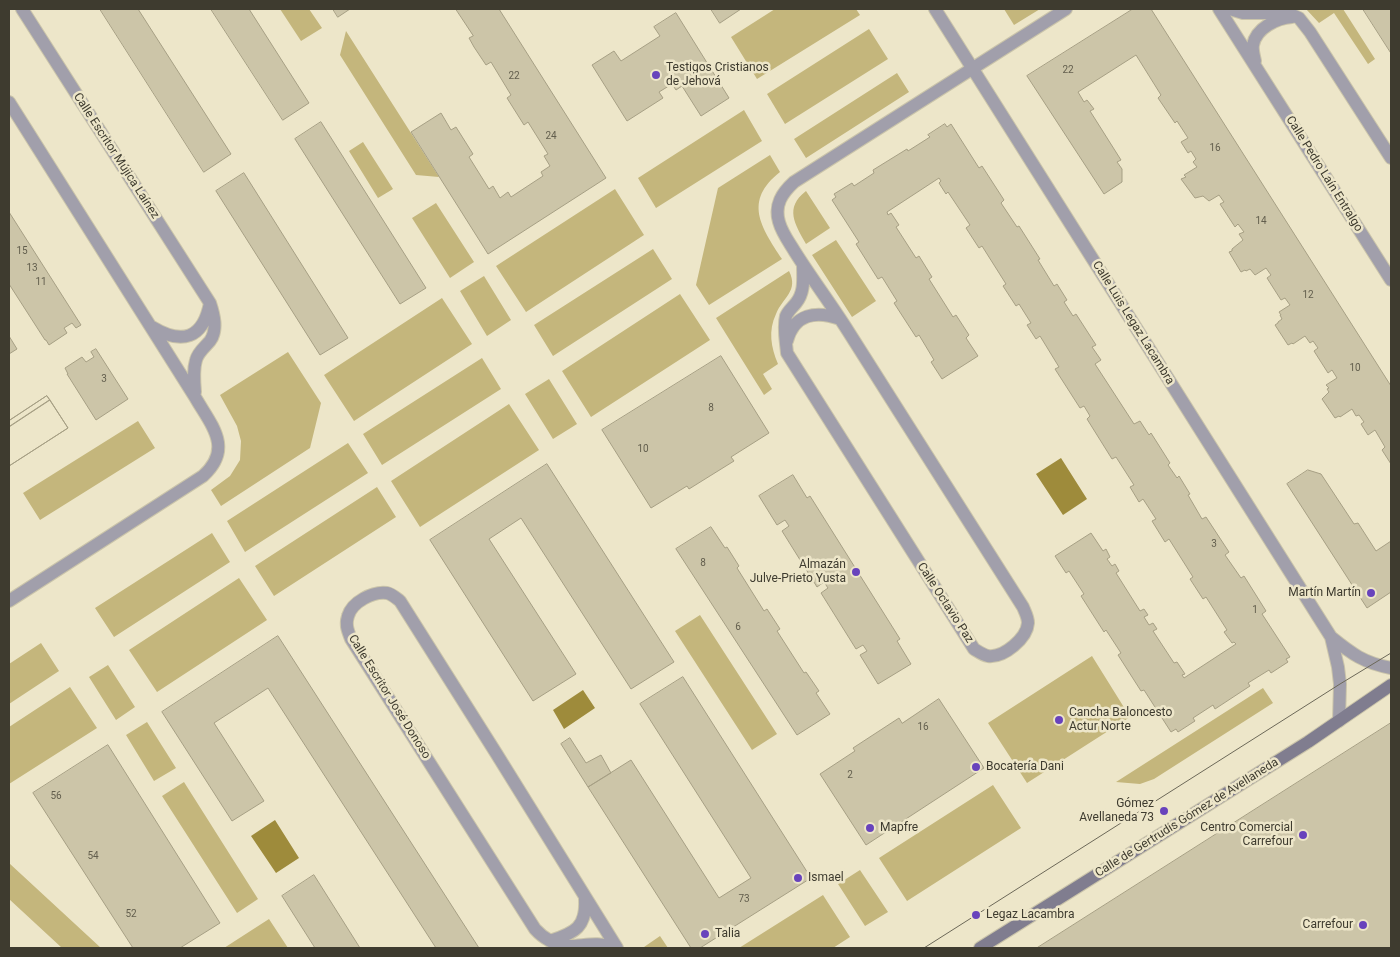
<!DOCTYPE html>
<html>
<head>
<meta charset="utf-8">
<style>
  body { margin:0 }
  #map { position:relative; width:1400px; height:957px; overflow:hidden; background:#ede6c9; font-family:Roboto,sans-serif }
  canvas { display:block }
  .frame { position:absolute; inset:0; border:10px solid #3e3b2f; pointer-events:none }
</style>
</head>
<body>
<div id="map">
<canvas width="1400" height="957"></canvas>
<div class="frame"></div>
</div>
<script>
const ctx = document.querySelector('canvas').getContext('2d');
ctx.lineJoin = 'round';
function fillPath(path, color) {
  ctx.fillStyle = color;
  ctx.fill(path, 'evenodd');
}
function strokePath(path, color, width, dash) {
  ctx.strokeStyle = color;
  ctx.lineWidth = width;
  ctx.lineCap = dash ? 'butt' : 'round';
  ctx.setLineDash(dash || []);
  ctx.stroke(path);
}
function label(font, color, halo, rows, align = 'center') {
  ctx.font = font + ' Roboto,sans-serif';
  ctx.lineWidth = 5;
  ctx.setLineDash([]);
  ctx.textBaseline = 'middle';
  ctx.strokeStyle = halo;
  ctx.fillStyle = color;
  for (const [text, x, y, turn = 0] of rows) {
    ctx.save();
    ctx.translate(x, y);
    ctx.rotate((+turn || 0) * Math.PI / 180);
    ctx.textAlign = isNaN(turn) ? turn : align;
    if (halo) ctx.strokeText(text, 0, 0);
    ctx.fillText(text, 0, 0);
    ctx.restore();
  }
}
const green = new Path2D(`
  M280,9H309L322,28L301,41Z
  M775,9H856L860,15L757,79L731,37Z
  M1004,9H1040L1014,25Z
  M1306,9H1343L1375,59L1368,64L1334,13L1319,23Z
  M869,29L888,59L785,124L767,94Z
  M346,31L439,177L416,175L340,55Z
  M897,73L909,92L806,158L794,139Z
  M744,110L762,141L656,208L638,178Z
  M363,142L393,189L378,198L349,151Z
  M770,155L780,172C743,201 761,227 782,259L709,305L696,285L718,188Z
  M615,189L644,235L526,312L496,266Z
  M806,191L830,228L806,244C795,224 784,208 806,191Z
  M436,203L474,262L450,278L412,218Z
  M836,240L876,301L852,317L812,255Z
  M653,249L672,279L553,356L534,325Z
  M789,271C799,291 783,297 776,314C768,331 771,347 778,364L763,374L772,389L764,395L716,318Z
  M484,276L511,320L487,336L460,291Z
  M680,294L710,340L591,417L562,371Z
  M442,298L472,344L354,421L324,375Z
  M288,352L321,403L310,448L221,506L211,490L230,476L240,460L241,441L237,426L220,395Z
  M482,358L501,389L382,465L363,434Z
  M549,379L577,424L553,439L525,394Z
  M509,404L539,450L420,527L391,481Z
  M138,421L155,448L40,520L23,493Z
  M348,443L368,473L245,552L227,521Z
  M377,487L396,517L274,596L255,566Z
  M212,533L230,562L114,637L95,608Z
  M239,578L267,620L157,692L129,650Z
  M700,615L777,734L752,750L675,631Z
  M41,643L59,671L9,704V664Z
  M1092,656L1130,717L1027,783L988,723Z
  M108,665L135,707L116,720L89,677Z
  M70,687L97,728L9,784V727Z
  M1263,688L1273,703L1154,779L1140,784L1116,782Z
  M147,722L176,768L154,781L126,735Z
  M184,782L258,899L237,913L162,796Z
  M993,785L1021,828L907,901L879,858Z
  M9,863L101,948H62L9,899Z
  M860,870L888,912L865,926L838,884Z
  M823,895L850,937L833,948H739Z
  M269,919L288,948H224Z
  M660,936L668,948H645L644,947Z`);
const water = new Path2D(`
  M1061,458L1087,499L1063,515L1036,474Z
  M583,690L595,708L564,729L553,710Z
  M275,820L299,858L276,873L251,836Z`);
const building = new Path2D(`
  M100,9H138L231,154L204,172Z
  M211,9H249L309,103L283,120Z
  M333,9H350L338,17Z
  M456,9H499L606,178L488,254L411,132L441,113L451,130L456,127L473,154L469,157L489,189L493,186L500,198L508,192L511,197L543,176L541,172L550,166L544,156L548,154L528,122L524,125L507,98L511,95L491,62L486,65L474,47L469,38L473,36Z
  M711,9H741L720,23Z
  M1133,9H1151L1391,386V464L1382,450L1385,447L1375,430L1368,435L1361,424L1364,422L1359,415L1356,416L1352,409L1340,417L1339,416L1335,418L1322,399L1329,392L1327,389L1329,388L1326,385L1337,378L1332,370L1328,373L1314,351L1318,348L1313,341L1310,343L1305,336L1293,344L1292,343L1288,345L1275,325L1278,323V322L1282,319L1280,315H1281L1279,312L1290,305L1285,298L1281,300L1267,278L1271,275L1266,268L1255,275L1250,269L1246,271L1245,270L1241,272L1229,252L1232,251V249L1243,240L1239,234L1244,232L1238,224L1235,227L1220,204L1224,202L1219,195L1209,201L1203,196L1195,198L1181,179L1186,177L1184,175L1197,167L1193,162L1196,159L1191,151L1188,153L1181,142L1188,138L1177,121L1175,123L1158,98L1161,95L1136,55L1078,92L1084,102L1087,100L1094,109L1090,111L1121,160L1117,162L1122,169V182L1104,194L1027,76Z
  M1363,9H1391V53Z
  M676,13L729,98L701,116L682,86L676,90L672,84L659,92L663,98L627,121L592,65L614,51L621,61L660,36L654,27Z
  M321,122L426,288L400,304L295,139Z
  M945,124L947,127L951,124L979,168L982,166L1004,200L1001,203L1017,227L1019,226L1040,259L1038,260L1054,286L1057,284L1067,300L1064,302L1073,316L1076,314L1096,345L1092,347L1101,360L1095,364L1134,424L1140,421L1149,435L1151,433L1170,463L1168,465L1177,478L1179,476L1190,494L1188,495L1202,519L1206,517L1229,552L1225,555L1241,578L1244,576L1266,611L1262,614L1290,657L1286,659L1288,662L1271,673L1269,670L1248,683L1250,686L1215,709L1213,705L1193,718L1195,721L1178,732L1176,729L1171,732L1144,690L1141,691L1118,655L1121,653L1106,630L1104,632L1081,596L1084,594L1069,571L1066,573L1055,556L1091,533L1103,551L1106,549L1110,557L1107,559L1112,566L1115,564L1119,571L1116,573L1140,611L1144,609L1148,615L1144,617L1149,625L1153,623L1157,629L1153,631L1174,663L1177,662L1185,674L1182,675L1184,678L1236,644L1234,642L1232,643L1224,632L1227,630L1206,597L1203,599L1190,579L1193,577L1169,539L1165,542L1152,521L1156,519L1143,499L1139,502L1130,487L1134,485L1116,457L1112,459L1087,419L1090,416L1084,406L1080,408L1055,369L1059,367L1040,336L1036,339L1027,325L1031,323L1019,304L1016,306L1003,286L1006,284L982,246L979,248L966,228L970,225L948,192L946,194L939,183L941,181L939,178L887,212L888,215L891,213L899,225L896,227L916,258L919,256L932,277L929,279L953,317L956,315L969,335L966,338L978,356L942,379L931,362L934,360L919,335L916,337L894,303L897,301L882,277L878,279L856,244L859,242L832,200L836,197L834,194L852,183L854,186L874,173L873,170L907,149L908,151L930,137L928,135Z
  M244,173L348,338L320,355L216,191Z
  M9,212L81,325L76,328L72,323L64,328L67,333L49,345L46,340H45L9,284Z
  M9,336L17,349L9,354Z
  M96,349L128,399L96,420L67,374H68L65,368L82,357L86,362L94,357L91,352Z
  M721,356L769,433L731,457L734,461L689,489L687,486L651,508L602,430Z
  M47,396L50,400L9,427V421Z
  M47,396L68,428L9,466V421Z
  M50,400L68,428L9,466V427Z
  M547,464L674,662L631,689L521,518L489,539L576,674L533,701L430,540Z
  M1308,470L1321,474L1354,524L1358,523L1376,551L1391,541V592L1367,608L1287,484Z
  M793,475L807,498L810,496L900,639L897,641L911,664L878,684L860,655L867,651L863,645L856,649L821,593L828,588L824,582L817,587L782,531L789,526L785,520L777,525L759,496Z
  M711,527L725,548L727,547L739,566L737,568L764,611L767,609L780,629L777,631L804,673L806,672L819,691L816,693L830,714L797,735L676,549Z
  M278,636L479,948H436L268,688L214,723L264,801L232,821L162,712Z
  M683,677L811,878L700,948H691L588,787L631,760L719,898L751,878L640,704Z
  M939,699L984,768L866,845L820,774L855,751L853,748L899,718L902,723Z
  M1391,723V948H1037Z
  M570,738L586,763L601,755L611,773L588,787L561,744Z
  M108,745L220,923L180,948H133L33,793Z
  M314,875L360,948H315L282,896Z`);
const street = new Path2D(`
  M22,9L210,303C214,315 218,330 210,341C205,347 198,352 196,360C193,370 194,381 195,392
  M935,9L1331,637C1352,654 1364,663 1391,668
  M1219,9L1391,280
  M1230,9L1243,13H1288L1299,18L1310,32L1391,158
  M1255,61C1254,56 1252,50 1253,45C1256,28 1277,18 1292,17
  M9,102L195,397C211,425 234,448 203,476L9,601
  M803,265C803,279 805,292 796,303C792,308 788,311 786,316C783,328 786,341 787,353L974,649C979,652 983,655 988,656C1004,658 1027,638 1028,623C1028,617 1025,612 1023,607C965,515 907,423 848,331C831,304 812,279 795,252C789,242 782,233 779,222C774,205 782,193 794,182L1066,9
  M152,327C182,345 203,339 210,303
  M787,341C794,314 816,310 840,319
  M1331,637L1338,667L1340,684L1339,721
  M550,941C575,933 587,927 585,898
  M613,948C598,941 584,946 569,946C556,946 543,938 535,929L351,639C348,631 345,625 348,616C352,602 373,591 387,593C392,594 396,598 400,601L496,753L617,948`);
const secondary = new Path2D(`
  M980,948L1308,742L1391,685`);
const tram = new Path2D(`
  M924,948L1340,684L1391,653`);
const markers = [
  [656,75,5,"#6843bc"],
  [856,572,5,"#6843bc"],
  [1371,593,5,"#6843bc"],
  [1059,720,5,"#6843bc"],
  [976,767,5,"#6843bc"],
  [1164,811,5,"#6843bc"],
  [870,828,5,"#6843bc"],
  [1303,835,5,"#6843bc"],
  [798,878,5,"#6843bc"],
  [976,915,5,"#6843bc"],
  [1363,925,5,"#6843bc"],
  [705,934,5,"#6843bc"]
];
const numberNames = [
  ["22",1068,70],
  ["22",514,76],
  ["24",551,136],
  ["16",1215,148],
  ["14",1261,221],
  ["15",22,251],
  ["13",32,268],
  ["11",41,282],
  ["12",1308,295],
  ["10",1355,368],
  ["3",104,379],
  ["8",711,408],
  ["10",643,449],
  ["3",1214,544],
  ["8",703,563],
  ["1",1255,610],
  ["6",738,627],
  ["16",923,727],
  ["2",850,775],
  ["56",56,796],
  ["54",93,856],
  ["73",744,899],
  ["52",131,914]
];
const poiNames = [
  ["Testigos Cristianos",666,68],
  ["de Jehová",666,82],
  ["Almazán",846,565,"right"],
  ["Julve-Prieto Yusta",846,579,"right"],
  ["Martín Martín",1361,593,"right"],
  ["Cancha Baloncesto",1069,713],
  ["Actur Norte",1069,727],
  ["Bocatería Dani",986,767],
  ["Gómez",1154,804,"right"],
  ["Avellaneda 73",1154,818,"right"],
  ["Mapfre",880,828],
  ["Centro Comercial",1293,828,"right"],
  ["Carrefour",1293,842,"right"],
  ["Ismael",808,878],
  ["Legaz Lacambra",986,915],
  ["Carrefour",1353,925,"right"],
  ["Talia",715,934]
];
const streetNames = [
  ["Calle Escritor Mújica Laínez",116,156,57],
  ["Calle Pedro Laín Entralgo",1324,174,58],
  ["Calle Luis Legaz Lacambra",1133,323,58],
  ["Calle Octavio Paz",945,603,57],
  ["Calle Escritor José Donoso",389,697,58],
  ["Calle de Gertrudis Gómez de Avellaneda",1187,818,-32]
];
fillPath(green, '#c4b67c');
fillPath(water, '#9e8b3b');
fillPath(building, '#ccc5a8');
strokePath(building, '#a69f84', 1);
strokePath(street, '#cac4aa', 14);
strokePath(secondary, '#cac4aa', 14);
strokePath(street, '#a19fab', 12);
strokePath(secondary, '#807d8f', 12);
strokePath(tram, '#6c6858', 1);
for (const [x, y, r, color] of markers) {
  const dot = new Path2D();
  dot.arc(x, y, r, 0, 2 * Math.PI);
  ctx.fillStyle = color;
  ctx.fill(dot);
  strokePath(dot, '#ede6c9', 2);
}
label('10px', '#625e4d', null, numberNames);
label('12px', '#3e3b2f', '#ede6c9', poiNames, 'left');
label('12px', '#3e3b2f', '#ede6c9', streetNames);
</script>
</body>
</html>
